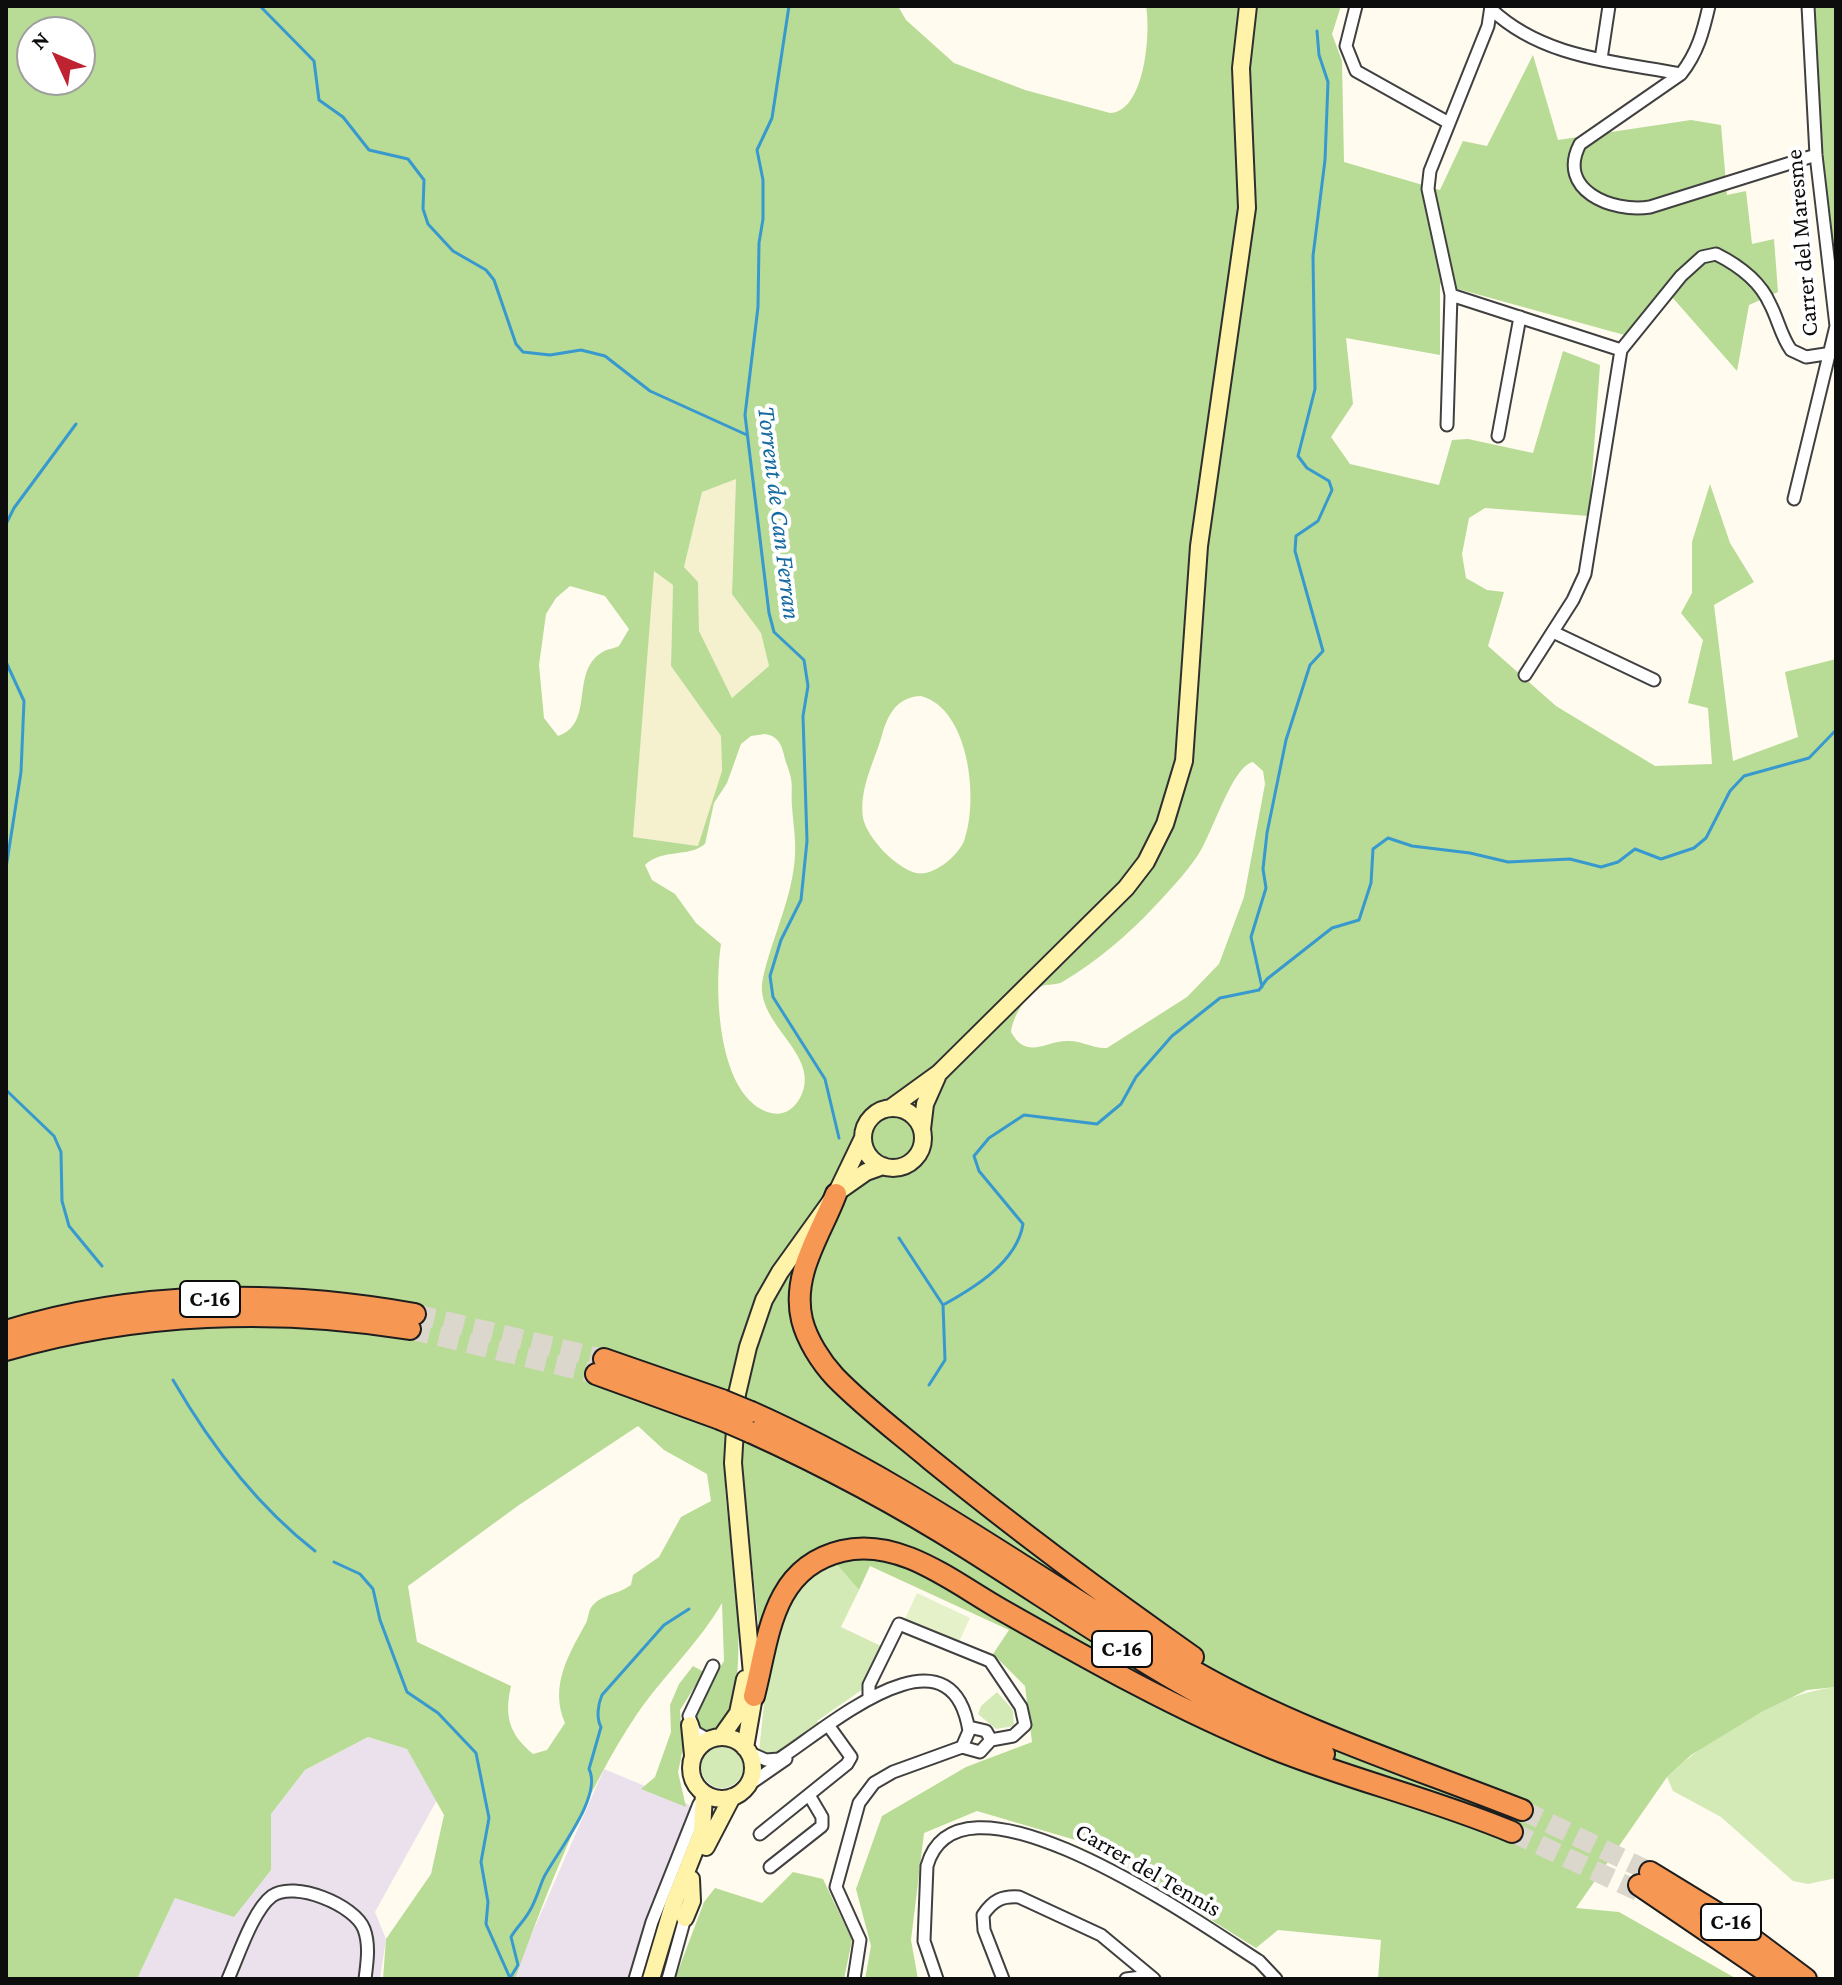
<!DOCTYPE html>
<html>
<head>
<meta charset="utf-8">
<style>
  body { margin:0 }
  #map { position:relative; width:1842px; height:1985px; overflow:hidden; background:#fffbee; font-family:"Crimson Pro",serif }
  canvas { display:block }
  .frame { position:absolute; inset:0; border:8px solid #0d0d0d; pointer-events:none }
  .north { position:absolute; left:16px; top:16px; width:80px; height:80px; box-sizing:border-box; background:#fff; border:2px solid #9e9e9e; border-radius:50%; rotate:314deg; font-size:22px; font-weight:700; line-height:32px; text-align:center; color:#0d0d0d }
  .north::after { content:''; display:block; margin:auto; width:28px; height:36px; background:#bf2331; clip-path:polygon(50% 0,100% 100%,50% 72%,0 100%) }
</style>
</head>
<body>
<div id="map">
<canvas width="1842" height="1985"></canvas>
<div class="frame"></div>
<div class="north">N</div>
</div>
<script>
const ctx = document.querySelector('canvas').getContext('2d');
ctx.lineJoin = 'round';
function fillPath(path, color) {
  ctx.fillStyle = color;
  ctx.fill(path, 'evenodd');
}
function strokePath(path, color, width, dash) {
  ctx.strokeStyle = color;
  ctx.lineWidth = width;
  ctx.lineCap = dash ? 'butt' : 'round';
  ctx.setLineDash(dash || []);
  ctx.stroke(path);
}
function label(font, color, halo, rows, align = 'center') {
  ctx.font = font + ' "Crimson Pro",serif';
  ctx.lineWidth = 8;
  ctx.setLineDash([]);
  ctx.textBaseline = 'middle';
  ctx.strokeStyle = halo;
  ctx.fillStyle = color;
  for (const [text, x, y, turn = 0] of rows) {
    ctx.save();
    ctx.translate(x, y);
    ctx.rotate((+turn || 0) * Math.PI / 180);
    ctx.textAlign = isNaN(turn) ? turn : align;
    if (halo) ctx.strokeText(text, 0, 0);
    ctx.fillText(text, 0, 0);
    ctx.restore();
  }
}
const industrial = new Path2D(`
  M368,1737L407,1749L437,1800L375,1912L386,1939L380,1979H137L175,1898L271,1871V1814L305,1770Z
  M604,1769L686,1803L694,1809L639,1979H512Z`);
const farmland = new Path2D(`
  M736,478L732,594L761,633L769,666L732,698L699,631L698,582L684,567L702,492Z
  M653,570L673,585L671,666L721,736L722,771L699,846L633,837Z`);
const green = new Path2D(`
  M833,1560L859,1590L841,1627L883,1647L863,1689L817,1721L820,1725L775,1757L759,1752L771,1636L803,1579Z
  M1836,1687V1878L1808,1884L1793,1881L1721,1817L1673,1791L1667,1777C1712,1735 1775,1694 1836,1687Z
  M997,1692L1013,1710L1014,1726L996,1729L978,1714L981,1706Z
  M701 1767a21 21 0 1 1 42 0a21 21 0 1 1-42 0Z`);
const forest = new Path2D(`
  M6,6H898L906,20L954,63L1025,90L1110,113C1145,112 1151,32 1146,6H1341L1332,34L1342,61L1344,162L1440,190L1463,141L1487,146L1533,55L1558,140L1691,120L1721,125L1727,195L1746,191L1752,244L1774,239L1778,292L1749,305L1737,371L1665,289L1628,336L1440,284V355L1346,338L1353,404L1331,437L1350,464L1439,485L1452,440L1468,439L1533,453L1563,351L1600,365L1589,516L1485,508L1469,518L1462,554L1466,578L1487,590L1504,592L1488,646L1556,706L1655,766L1712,764L1708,708L1688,703L1703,640L1681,613L1692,593V542L1710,484L1730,543L1754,582L1714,605L1733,761L1798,737L1785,672L1836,659V1687L1807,1690L1763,1711L1691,1755L1667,1777L1576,1908L1619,1912L1737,1979H1378L1381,1940L1278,1930L1256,1948L1089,1844L977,1811L924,1833L911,1940L918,1979H865L871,1946L856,1889L882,1816L966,1767L1032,1742L1025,1686L993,1654L1009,1630L870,1566L859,1590L833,1560L900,1549L817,1556L760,1638L744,1490L725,1482C724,1520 769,1736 701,1731L694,1715L700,1699L724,1661L722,1603C699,1643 663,1676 637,1714C586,1789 546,1894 515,1979H383L386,1939L431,1874L444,1815L407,1749L368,1737L305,1770L271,1814V1870L234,1917L175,1898L137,1979H6ZM32,32H80V80H32ZM736,479L732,594L761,633L769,666L732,698L699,631L698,582L684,567L702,492ZM654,571L673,585L671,666L721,736L722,771L698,846L633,837ZM570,586L605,596L629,629L619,646C613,649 606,649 601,653C570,673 595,724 558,736L544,718L539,665L546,614L556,598ZM921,696C970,709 979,802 964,841C958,856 933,877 916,873C896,868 867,838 863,818C859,788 874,763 882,735C888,714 897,697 921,696ZM765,734C783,737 782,751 787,765C794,784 791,787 792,806C793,822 796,839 795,855C793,897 772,937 763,978C752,1024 824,1054 800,1098C794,1109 784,1116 771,1113C717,1099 714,989 721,944L696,923L675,894L652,880L645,865C663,848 688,858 705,844L714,803L727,783L741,744L751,736ZM1253,762L1263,771L1265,784L1244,897L1219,964L1187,997L1107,1048C1094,1049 1082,1041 1069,1041C1046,1040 1027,1061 1011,1032C1013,1016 1026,995 1040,987C1047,983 1057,986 1064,981C1097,961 1128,935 1154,907C1169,891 1186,873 1198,855C1212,835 1232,766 1253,762ZM638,1426L664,1450L707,1474L711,1501L681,1517L659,1557L633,1575L631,1585C619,1594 603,1594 593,1605C588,1610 589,1617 586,1623C569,1654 549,1686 565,1723L547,1750L533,1754C509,1734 504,1716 511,1686L417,1642L408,1586L519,1505Z
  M1814,6H1836V272L1817,134Z
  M693,1666L704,1672L680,1710L683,1749L678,1772L686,1807L641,1789L655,1777L671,1732L670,1705L679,1684Z
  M793,1872L823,1879L852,1940L844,1979H675L704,1902L715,1888L762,1903Z`);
const pitch = new Path2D(`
  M917,1593L970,1618L958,1644L905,1619Z`);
const stream = new Path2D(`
  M260,6L314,61L319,100L343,117L369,150L408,159L424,180L423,209L428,224L453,251L486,270L494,280L516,344L523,352L550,355L581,350L605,356L650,391L747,435
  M789,6L772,118L757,150L763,180V219L759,243L758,307L745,415L769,613L774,632L804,660L808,686L803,716L807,841L801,900L781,940L770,976L773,997L825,1079L839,1138
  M6,524L14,508L76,424
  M6,662L24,701L21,772L6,868
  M6,896V918
  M1262,987L1251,937L1266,888L1263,869L1267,833L1286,740L1310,665L1323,651L1295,551L1296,536L1318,521L1332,490L1329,481L1307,468L1298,456L1315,389L1313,256L1325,160L1328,82L1319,55L1317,31
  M6,1090L54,1136L61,1152L62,1201L69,1226L102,1266
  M899,1238L943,1305
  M173,1380C210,1444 256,1505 315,1551
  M929,1385L945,1360L943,1305C974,1288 1017,1262 1023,1224L979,1171L974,1156L989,1138L1024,1115L1097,1124L1121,1104L1136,1077L1172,1036L1220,998L1259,990L1267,979L1332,928L1359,920L1371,883L1373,849L1388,838L1412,846L1470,853L1508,862L1570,859L1601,867L1618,862L1635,849L1661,859L1694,848L1706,838L1730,791L1744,776L1809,758L1836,730
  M334,1562L360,1574L373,1589L380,1620L407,1692L438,1713L476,1753L489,1818L481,1862L488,1902L486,1924L510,1978
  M510,1978L518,1965L511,1937C516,1928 524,1921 529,1912C536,1901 539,1888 544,1877C557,1852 603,1796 589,1769L601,1727C596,1718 598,1704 602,1695L664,1625L689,1609`);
const highwayTunnel = new Path2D(`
  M415,1314L604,1359
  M410,1329L596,1374
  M1522,1810L1650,1872
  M1512,1832L1638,1891`);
const street = new Path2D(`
  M1356,6L1346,46L1356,71L1449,123
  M1709,6C1703,32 1698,52 1681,74L1580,144C1556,190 1612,213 1650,207L1816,155
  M1491,9C1543,58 1613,61 1681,74
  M1601,59L1609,6
  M1451,295L1621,350
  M1447,425L1451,295L1428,189L1430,171L1488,26L1491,6
  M1498,436L1520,317
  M1794,499L1836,326L1816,155L1808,6
  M1553,632L1654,680
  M1525,675L1573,600L1585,574L1621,350L1681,276L1702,257L1716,254C1738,265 1760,281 1770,304C1778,319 1781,336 1791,350L1806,357L1832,353
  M869,1698V1685L899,1624L990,1661L1021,1707L1025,1725L1013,1736L991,1740L980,1752L962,1747
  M969,1727L986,1731L991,1740
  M709,1740L695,1732L689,1716L713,1666
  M748,1752L766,1760L779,1759C825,1730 951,1617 969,1731L962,1747L893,1772L874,1783L859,1803L836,1887L860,1940L854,1979
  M747,1786L786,1759
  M760,1834L847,1764L851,1757L828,1725
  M770,1867L822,1826V1817L809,1795
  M228,1979C238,1957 253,1910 272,1896C294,1880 355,1905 364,1929C370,1945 367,1963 365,1979
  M635,1979L652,1922L699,1804
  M668,1979L685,1918
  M937,1979L924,1941L927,1866C959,1751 1207,1928 1259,1961L1276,1979
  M1003,1979L984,1930L983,1915C993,1900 1002,1896 1019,1897L1101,1935L1154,1979
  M1126,1979L1149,1976`);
const secondary = new Path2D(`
  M892,1107L939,1073L1126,888L1146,862L1165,824L1184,761L1199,546L1247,208L1241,68L1248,6
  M863 1138a30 30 0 1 1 60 0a30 30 0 1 1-60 0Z
  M922,1129L925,1104L937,1077
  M839,1191L866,1172L883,1166
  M690,1725L693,1755
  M721,1737L738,1713L745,1679
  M691 1768a31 31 0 1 1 62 0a31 31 0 1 1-62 0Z
  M745,1748L754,1696L733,1463L737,1394L748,1347L764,1300L780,1272L836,1194L862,1140
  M706,1847L732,1797
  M685,1918L692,1901L691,1879
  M651,1979L673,1905L702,1832L704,1793`);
const highway = new Path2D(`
  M836,1194C821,1234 791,1274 802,1320C807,1340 821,1362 835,1377C864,1407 899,1433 931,1460C1016,1529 1103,1594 1193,1657
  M6,1331C137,1290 281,1290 415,1314
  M6,1350C137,1312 276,1307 410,1329
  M604,1359L722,1400
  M596,1374L720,1419
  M751,1412C913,1484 1045,1586 1197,1673C1299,1731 1413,1767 1522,1810
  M750,1432C825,1466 898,1505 968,1549C1084,1622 1195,1703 1324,1754
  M754,1696C769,1638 771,1568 842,1551C900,1537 954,1583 1002,1610C1090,1660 1178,1710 1272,1748C1351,1780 1434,1799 1512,1832
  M1650,1872L1722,1916L1806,1979
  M1639,1885L1777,1979`);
const highwayBridge = new Path2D(`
  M722,1400L751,1412
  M720,1419L750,1432`);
const shields = [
  [210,1299,60],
  [1122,1649,60],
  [1731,1922,60]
];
const shieldNames = [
  ["C-16",210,1299],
  ["C-16",1122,1649],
  ["C-16",1731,1922]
];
const streetNames = [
  ["Carrer del Maresme",1802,243,-95],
  ["Carrer del Tennis",1148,1870,30]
];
const waterNames = [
  ["Torrent de Can Ferran",779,513,83]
];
fillPath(industrial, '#ebe1ec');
fillPath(farmland, '#f5f0cd');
fillPath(green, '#d3eab7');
fillPath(forest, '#b8db96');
fillPath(pitch, '#e5f1c9');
strokePath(stream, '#3899cf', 3);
strokePath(highwayTunnel, '#dbd7cc', 20, [20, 10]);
strokePath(street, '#404040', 15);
strokePath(secondary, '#2f2f2f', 20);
strokePath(highway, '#1e1e1e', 24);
strokePath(street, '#fff', 11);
strokePath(secondary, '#fff2a9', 16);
strokePath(highway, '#f69754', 20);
strokePath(highwayBridge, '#1e1e1e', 24, []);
strokePath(highwayBridge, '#f69754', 20);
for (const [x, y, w] of shields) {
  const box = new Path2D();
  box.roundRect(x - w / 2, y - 18, w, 36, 6);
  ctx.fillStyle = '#fff';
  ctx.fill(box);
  strokePath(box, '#0d0d0d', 2);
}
label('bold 22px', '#0d0d0d', null, shieldNames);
label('24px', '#0d0d0d', '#fff', streetNames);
label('italic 26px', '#156aa1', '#fff', waterNames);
</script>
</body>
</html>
